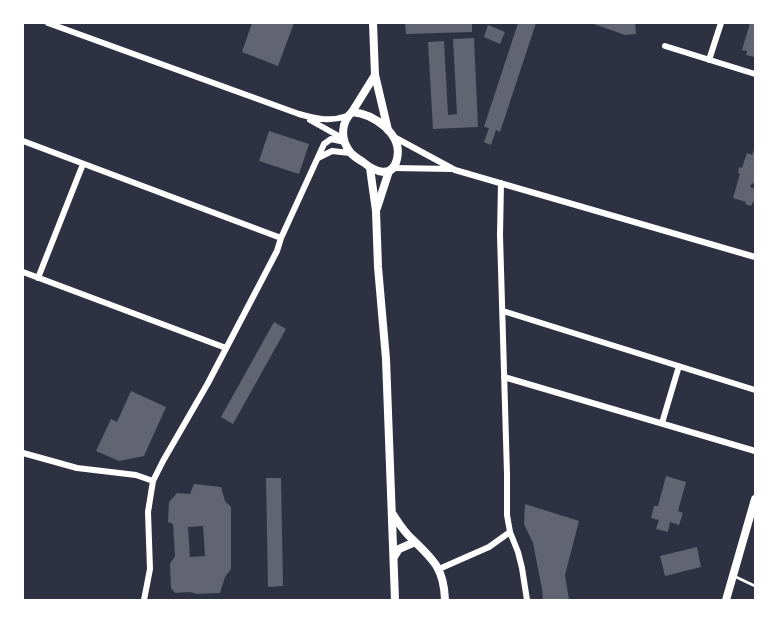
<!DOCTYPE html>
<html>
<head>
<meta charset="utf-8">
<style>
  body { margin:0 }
  #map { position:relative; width:778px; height:623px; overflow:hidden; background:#2d3142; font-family:Lora,serif }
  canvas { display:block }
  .frame { position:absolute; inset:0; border:24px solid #fff; pointer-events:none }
</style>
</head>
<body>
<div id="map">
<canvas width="778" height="623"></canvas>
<div class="frame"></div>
</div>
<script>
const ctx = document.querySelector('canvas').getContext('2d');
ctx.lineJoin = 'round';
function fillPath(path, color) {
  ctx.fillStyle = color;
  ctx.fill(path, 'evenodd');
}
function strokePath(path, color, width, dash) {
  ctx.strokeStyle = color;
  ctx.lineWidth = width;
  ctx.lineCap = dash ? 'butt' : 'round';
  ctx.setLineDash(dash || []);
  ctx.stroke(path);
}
const building = new Path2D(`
  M252,23H294L278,66L242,52Z
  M405,23H472V32L406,34Z
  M518,23H536L500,132L496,130L491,145L484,142L489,128L484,127Z
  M591,23H635L636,34L625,35Z
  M750,23H755L754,57L746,55L747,51L742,50Z
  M488,25L505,32L500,44L484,37Z
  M474,38L478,127L433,129L428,42L444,41L448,115L457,114L453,39Z
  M269,131L309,144L299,174L259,161Z
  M755,147V180L754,184L752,183L750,187L755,189V203L753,202L751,206L745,204L746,202L733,198L740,174L738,173L739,167L742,168L747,153L752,155Z
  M274,322L286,329L233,424L221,417Z
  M131,391L166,407L144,456L119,461L96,451L111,419L117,422Z
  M666,476L686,482L678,511L683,513L679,525L670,522L668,532L656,529L659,520L651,518L654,506H658Z
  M266,478H281L283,586L268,587Z
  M194,484L221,487L225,501L231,507V569L225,577L220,593L197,594L190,592L175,593L171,588L170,564L175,556L173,524L168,522L169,502L177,493L190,494ZM203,526L205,556L190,557L188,527Z
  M525,504L579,521L565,575L569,600H543L542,589L533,543L524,524Z
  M697,547L701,567L665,576L660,556Z`);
const service = new Path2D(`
  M736,577L755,586`);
const minor = new Path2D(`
  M48,23L299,114C317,119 330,122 347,116
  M665,46L755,74
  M709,60L721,23
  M310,120L344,139
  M394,137L455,170L755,257
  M23,141L281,238
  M318,158L332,151L350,153
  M393,168L453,169
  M501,183L500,235L507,474V515L510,532L518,552L522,568L527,600
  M23,272L226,348
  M38,278L83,164
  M503,311L755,390
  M504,377L755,451
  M662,423L679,366
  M23,453L77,468L136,475L153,481
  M439,569L489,547L510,532
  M144,600L150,569L148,512L153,481L163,461L208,383L277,251L281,238L324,144L331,139L345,142`);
const tertiary = new Path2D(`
  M373,23L375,75L388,130
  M352,112C374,114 403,134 397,159C392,180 374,171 363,162C358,159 353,156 350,152C340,139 341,122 352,112L375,75
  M370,168L376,211L378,267L386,359L395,600
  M377,208L389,171
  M392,513C398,522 404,532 412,539C434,560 444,569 445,600
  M394,557L399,549L415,542
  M726,600L755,499`);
fillPath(building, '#626471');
strokePath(service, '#fff', 2.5);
strokePath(minor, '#fff', 6);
strokePath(tertiary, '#fff', 8);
</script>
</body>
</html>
